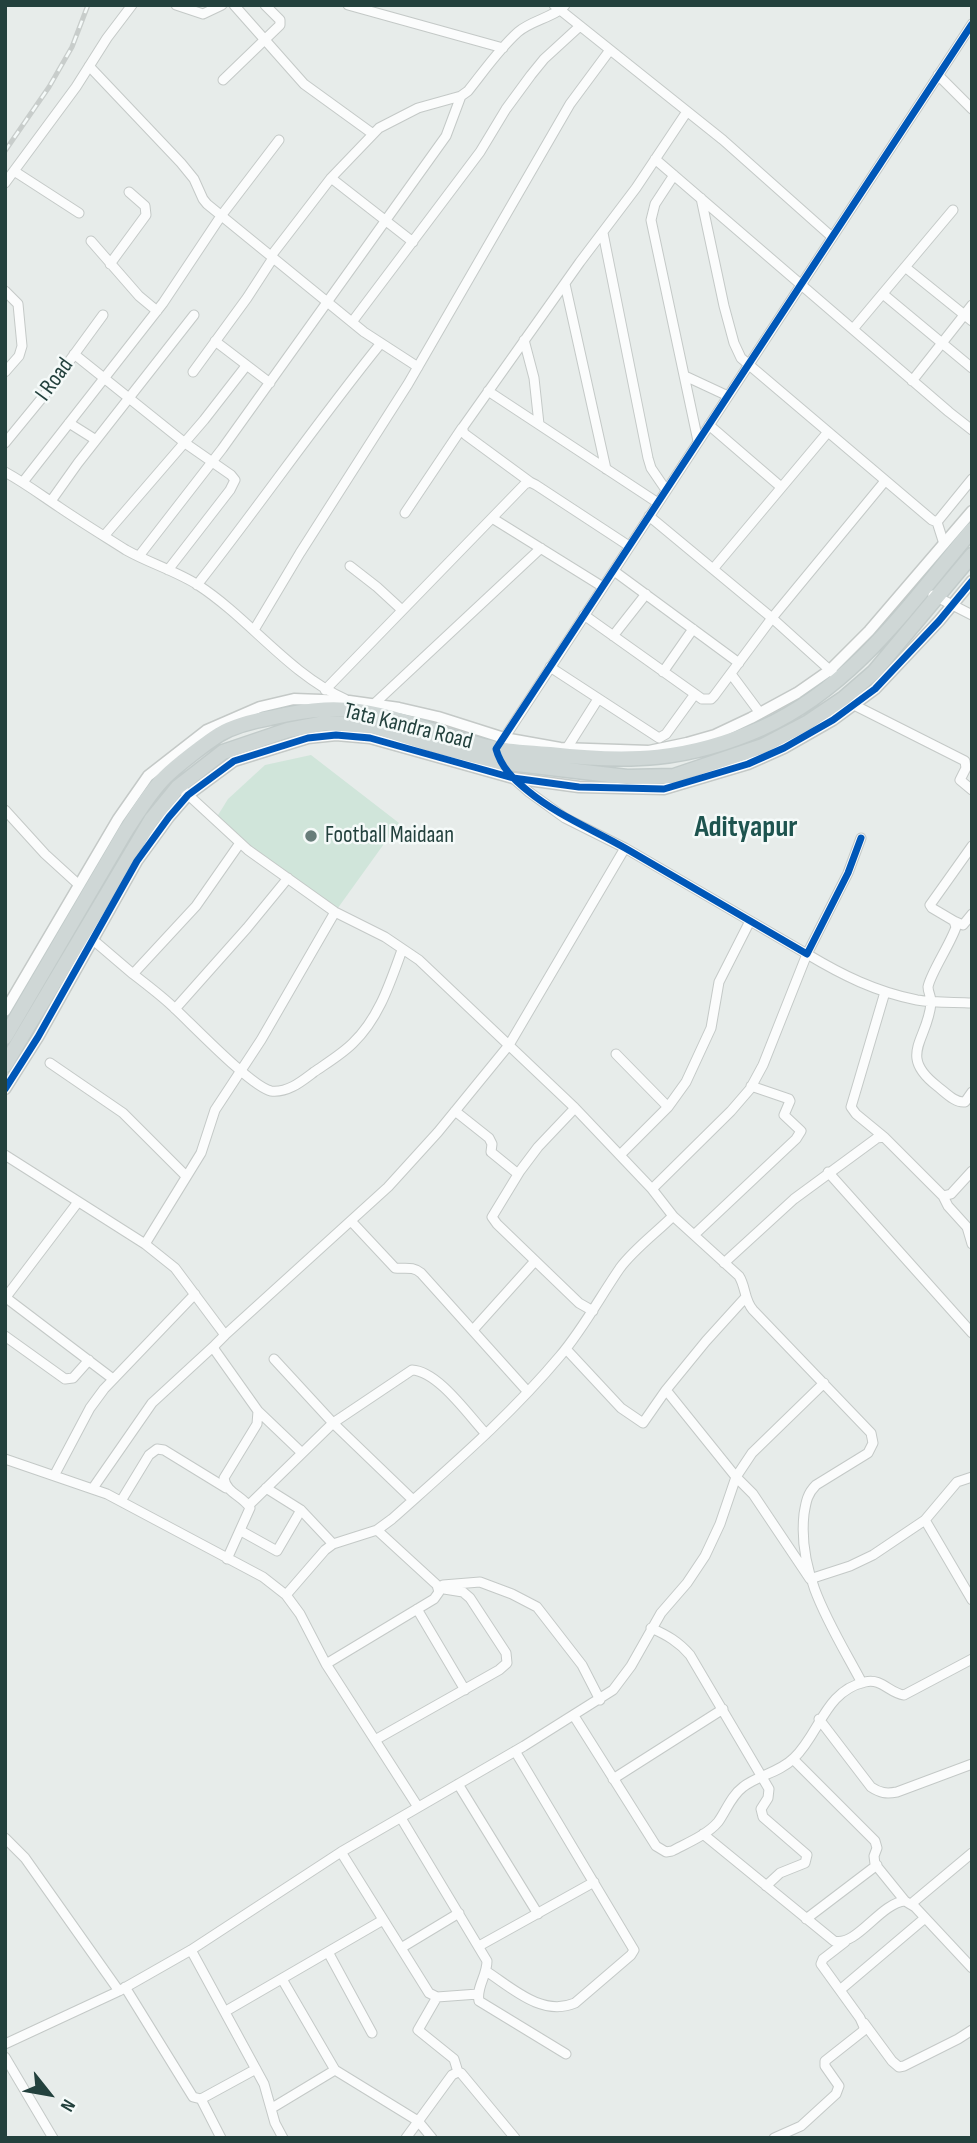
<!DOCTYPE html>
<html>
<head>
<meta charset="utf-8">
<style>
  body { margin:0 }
  #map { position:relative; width:977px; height:2143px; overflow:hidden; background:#e7ecea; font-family:"Sofia Sans Condensed",sans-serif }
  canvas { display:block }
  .frame { position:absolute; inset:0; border:7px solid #23413d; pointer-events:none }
  .north { position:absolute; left:14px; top:2059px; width:70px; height:70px; -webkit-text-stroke:5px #f5faf9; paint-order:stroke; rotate:121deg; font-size:19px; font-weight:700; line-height:28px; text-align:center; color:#23413d }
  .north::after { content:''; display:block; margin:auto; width:24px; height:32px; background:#23413d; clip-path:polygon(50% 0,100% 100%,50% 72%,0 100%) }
</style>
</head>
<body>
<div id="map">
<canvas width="977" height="2143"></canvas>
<div class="frame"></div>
<div class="north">N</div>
</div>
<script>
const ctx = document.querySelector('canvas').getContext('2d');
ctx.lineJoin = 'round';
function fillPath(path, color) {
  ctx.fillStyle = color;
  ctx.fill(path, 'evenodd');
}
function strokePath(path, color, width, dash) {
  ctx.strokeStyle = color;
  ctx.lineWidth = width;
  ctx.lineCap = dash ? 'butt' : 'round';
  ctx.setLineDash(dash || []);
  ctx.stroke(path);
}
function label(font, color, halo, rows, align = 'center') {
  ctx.font = font + ' "Sofia Sans Condensed",sans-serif';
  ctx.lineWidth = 5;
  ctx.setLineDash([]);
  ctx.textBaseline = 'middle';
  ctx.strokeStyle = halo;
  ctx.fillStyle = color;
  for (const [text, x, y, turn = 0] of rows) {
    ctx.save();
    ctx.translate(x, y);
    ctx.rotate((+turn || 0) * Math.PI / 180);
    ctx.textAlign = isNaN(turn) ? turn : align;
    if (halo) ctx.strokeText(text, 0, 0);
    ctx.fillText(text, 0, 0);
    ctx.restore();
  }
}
const green = new Path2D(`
  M311,755L399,823L335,912L215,820L228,799L265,765Z`);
const minor = new Path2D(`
  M176,5L203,14L222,5
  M234,5L304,84L373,134
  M348,5L503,48
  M554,5L723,140L832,237
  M89,66L181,163L194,179L203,199L207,204L364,332L418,367
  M938,75L972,109
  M223,80L280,25V20L265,5
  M655,159L949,412L972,430
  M14,171L79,213
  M674,175L655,204L651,220L698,441
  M331,178L413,242
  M5,183L76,87L107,38L132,5
  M701,198L724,306L734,343L741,358L932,520L937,522L972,479
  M603,233L648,458L651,468L666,490
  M91,241L139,296L157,311
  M271,256L331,178L379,128L418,108L461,96L468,91C484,71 499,49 518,32C532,20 555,17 565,5
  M110,264L146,215L145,206L129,192
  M905,267L972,321
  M565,284L606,469
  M5,291L18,304L22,346L19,356L5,372
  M883,294L972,368
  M352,322L480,152L506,109L531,75L544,59L580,26
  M853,329L953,210
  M524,340L534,378L539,424
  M215,341L270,383
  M74,354L185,443L231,475L235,480L230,490L168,570
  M193,372L247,298L273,258
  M685,376L728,396
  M912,381L972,305
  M488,391L658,503
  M69,423L96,440
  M709,425L781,487
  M5,443L46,393L103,315
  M5,472C25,483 41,495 59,507C81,522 104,536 126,550C149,563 176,571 198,585C250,619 288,673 345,699
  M23,482L163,303L221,216L279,140
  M530,482L466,435L463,432V427L580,262L636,188L686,113
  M51,501L78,463L194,315
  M405,513L462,428
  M492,518L603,587
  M937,522L944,544
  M104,536L204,420L246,366
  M139,556L222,449L446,136L461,96
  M350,566L377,587L402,610
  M713,569L828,432
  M614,571L739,663
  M197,585C260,505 317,422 381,343
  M933,595L972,615
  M584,615L702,699H711L714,696L772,618L649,516
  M254,630L300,553L408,384L570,104L610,50
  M613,636L646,594
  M550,667L659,738L666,734L695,694
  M663,672L693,629
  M833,673L772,618L885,481
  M731,674L760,713
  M325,690L525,484L530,482L536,485L629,546
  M374,704L541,548
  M854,705L965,761L966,768L960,780L972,790
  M501,743L972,24
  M567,748L598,699
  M513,778L529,792L565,818L625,848L807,954L848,873L861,838
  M184,791L248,850L335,912L385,937L419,960L575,1108L652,1189
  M5,810L45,854L79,885
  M240,843L196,906L133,974C146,984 159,994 170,1004C189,1021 251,1087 271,1091C288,1093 302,1081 314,1072C327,1063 342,1054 353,1043C379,1018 390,983 402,950
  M972,846L930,905L932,908L954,921L956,927C951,943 930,974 928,987C928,993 932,998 931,1003C928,1040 897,1055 937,1086C946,1093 955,1103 965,1102L972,1092
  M954,921L963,925L972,914
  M92,939L133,974
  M175,1009L247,928L288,878
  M616,1054L668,1107
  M50,1063L123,1113L186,1176
  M575,1108L538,1147L520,1171L492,1217L497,1224L579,1303L593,1311
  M455,1111L489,1138L492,1144L491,1152L518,1174
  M884,1137L856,1114L851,1107L885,992
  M5,1155L145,1244L201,1153L215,1110L261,1040L335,912
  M620,1155L668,1107L686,1082L711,1028L719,982L750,921
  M828,1172L972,1333
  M943,1196L948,1206L967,1227L972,1244
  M673,1216L739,1276C746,1287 744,1300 753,1310L871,1433L873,1443L868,1453L816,1485C807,1494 806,1502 804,1514C797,1577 834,1630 862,1683
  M351,1221L395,1268C405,1269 413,1266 421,1273L528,1392
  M694,1235L796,1139L801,1131L784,1115L790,1101L789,1099L751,1086
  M145,1244L175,1268L225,1335L388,1187L438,1132L509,1045L625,848
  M724,1263L794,1199L877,1138L884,1137L943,1196L951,1194L972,1171
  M5,1297L113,1379
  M6,1297L78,1202
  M473,1330L535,1261
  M225,1335L215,1345L214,1349L258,1411L257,1424L224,1478C226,1493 243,1496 250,1508L227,1559
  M5,1336L65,1379L73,1378L89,1360
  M566,1349L621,1408L643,1423L666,1390L706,1341L745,1298
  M274,1359L333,1423L413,1500
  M666,1390L736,1477L753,1494L810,1579L850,1566L873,1555L925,1520L957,1482L972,1477
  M258,1411L302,1453
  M5,1459L107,1494L263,1577L286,1595L300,1614L326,1664L418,1807
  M55,1474L90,1408L104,1389L195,1294
  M93,1488L152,1403L215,1345
  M266,1488L301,1510L333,1544
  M121,1501L149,1455L157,1449L164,1450L226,1488
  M249,1505L333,1423L412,1370C438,1371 469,1416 486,1434
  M925,1520L972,1600
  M241,1531L277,1551L301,1510
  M443,1585L480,1582L512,1594L537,1607L582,1665L600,1700
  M286,1595L325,1550L333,1544L377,1530L392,1519C450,1467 510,1416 560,1356C583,1329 600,1297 620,1268C634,1249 656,1233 673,1216L652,1189L731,1111L750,1089L763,1065L807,954C842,975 876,992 917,1000C935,1003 954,1002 972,1003
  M417,1609L465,1690
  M651,1628C667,1635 679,1642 690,1655L769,1789L768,1798L761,1809L763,1817L807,1855L805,1863L780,1873L766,1886
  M326,1664L434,1599L439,1592L437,1585L377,1530
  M574,1716L656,1846L666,1852L672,1851C687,1843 707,1835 718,1822C726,1811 731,1796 743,1787C758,1775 779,1773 794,1758C820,1733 825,1691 865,1682C882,1678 889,1693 904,1695L972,1659
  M819,1719L871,1787C880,1793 886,1794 897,1792L972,1764
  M375,1740L499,1670L507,1663L506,1653L470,1598L463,1592L438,1588
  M793,1759L875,1841L877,1848L874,1856L875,1864L905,1901
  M613,1779L723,1709
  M458,1784L538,1914
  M401,1818L487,1961C487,1976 476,1987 479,2001L566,2054
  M703,1834L834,1941C857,1947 880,1903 905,1901L915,1907L972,1968
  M5,1838L25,1858L119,1991
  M341,1852L429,1993L437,1997L478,1994
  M911,1904L972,1853
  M806,1919L877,1865
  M479,1946L594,1882
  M401,1948L459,1913
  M191,1950L264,2084L275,2123L283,2138
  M328,1952L372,2033
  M486,1971C512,1988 542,2017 575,2003L631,1955L634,1950L515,1751
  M282,1979L335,2070L418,2121L432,2138
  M125,1987L193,2097L201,2099L256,2069
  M840,1990L925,1918
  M437,1997L418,2030L454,2059L458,2072
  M226,2011L383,1920
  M864,2023L892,2061L899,2067L904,2066L958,2039L972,2030
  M5,2044L119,1991L191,1950L341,1852L524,1746L613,1690L631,1666L661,1613L687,1583L705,1556L720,1524L736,1477L752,1453L824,1383
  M5,2057L53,2138
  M201,2099L221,2138
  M272,2108L335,2070
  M406,2138L452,2075L458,2072L461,2073L515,2138
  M774,2138L801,2126L836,2094L839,2086L825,2066V2061L863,2031L864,2027L860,2018L821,1964L823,1959L845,1942`);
const tertiary = new Path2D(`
  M5,1011L118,819L148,776L207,730L260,707L294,699L349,701L399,708L438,717L504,738L560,748L649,751L687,743L715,735L751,718L797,693L830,670L869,631L972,511
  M5,1089L38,1037L137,861L169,817L188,795L234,761L308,738L336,735L370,738L513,778L579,787L664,789L748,764L784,748L833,720L875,689L939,621L972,581`);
const primary = new Path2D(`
  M5,1037L125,832C137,814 149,793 165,777C176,766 207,742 220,734C234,726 253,721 270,718C309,709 340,705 380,715C419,724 457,741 497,749C514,752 532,753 550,754C629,763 688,761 762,728C853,687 910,604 972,530
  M5,1065L151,820L178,787L223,752L288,730L325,723L374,726L439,747L500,762L627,777L674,776L763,746L807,723L844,698L874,672L972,555`);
const rail = new Path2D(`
  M5,151L49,87L72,47L88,5`);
const cycleway = new Path2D(`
  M861,838L848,873L807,954C746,919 686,883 625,848C592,829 557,815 528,791C513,779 501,767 496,749L972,24
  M5,1089L38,1037L137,861L169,817L188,795L234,761L308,738L336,735L370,738L513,778L579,787L664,789L748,764L784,748L833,720L875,689L939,621L972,581`);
const markers = [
  [311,836,7,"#687d7a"]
];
const streetNames = [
  ["I Road",55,380,-54],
  ["Tata Kandra Road",408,727,14]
];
const poiNames = [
  ["Football Maidaan",325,836]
];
const districtNames = [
  ["Adityapur",746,828]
];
fillPath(green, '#d0e5da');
strokePath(minor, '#c4c9c7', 11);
strokePath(tertiary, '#c4c9c7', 13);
strokePath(primary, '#c2cbca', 17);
strokePath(minor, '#fbfcfc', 9);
strokePath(tertiary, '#fbfcfc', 10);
strokePath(primary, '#cfd7d6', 14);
strokePath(rail, '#c8cdcb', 5);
strokePath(rail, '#f5faf9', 2.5, [8]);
strokePath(cycleway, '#0057b8', 7);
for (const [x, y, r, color] of markers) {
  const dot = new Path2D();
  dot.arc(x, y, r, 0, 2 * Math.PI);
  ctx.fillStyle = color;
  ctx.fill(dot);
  strokePath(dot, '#f5faf9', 2.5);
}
label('23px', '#23413d', '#f5faf9', streetNames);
label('23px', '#23413d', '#f5faf9', poiNames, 'left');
label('bold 30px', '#1e544f', '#f5faf9', districtNames);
</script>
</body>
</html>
